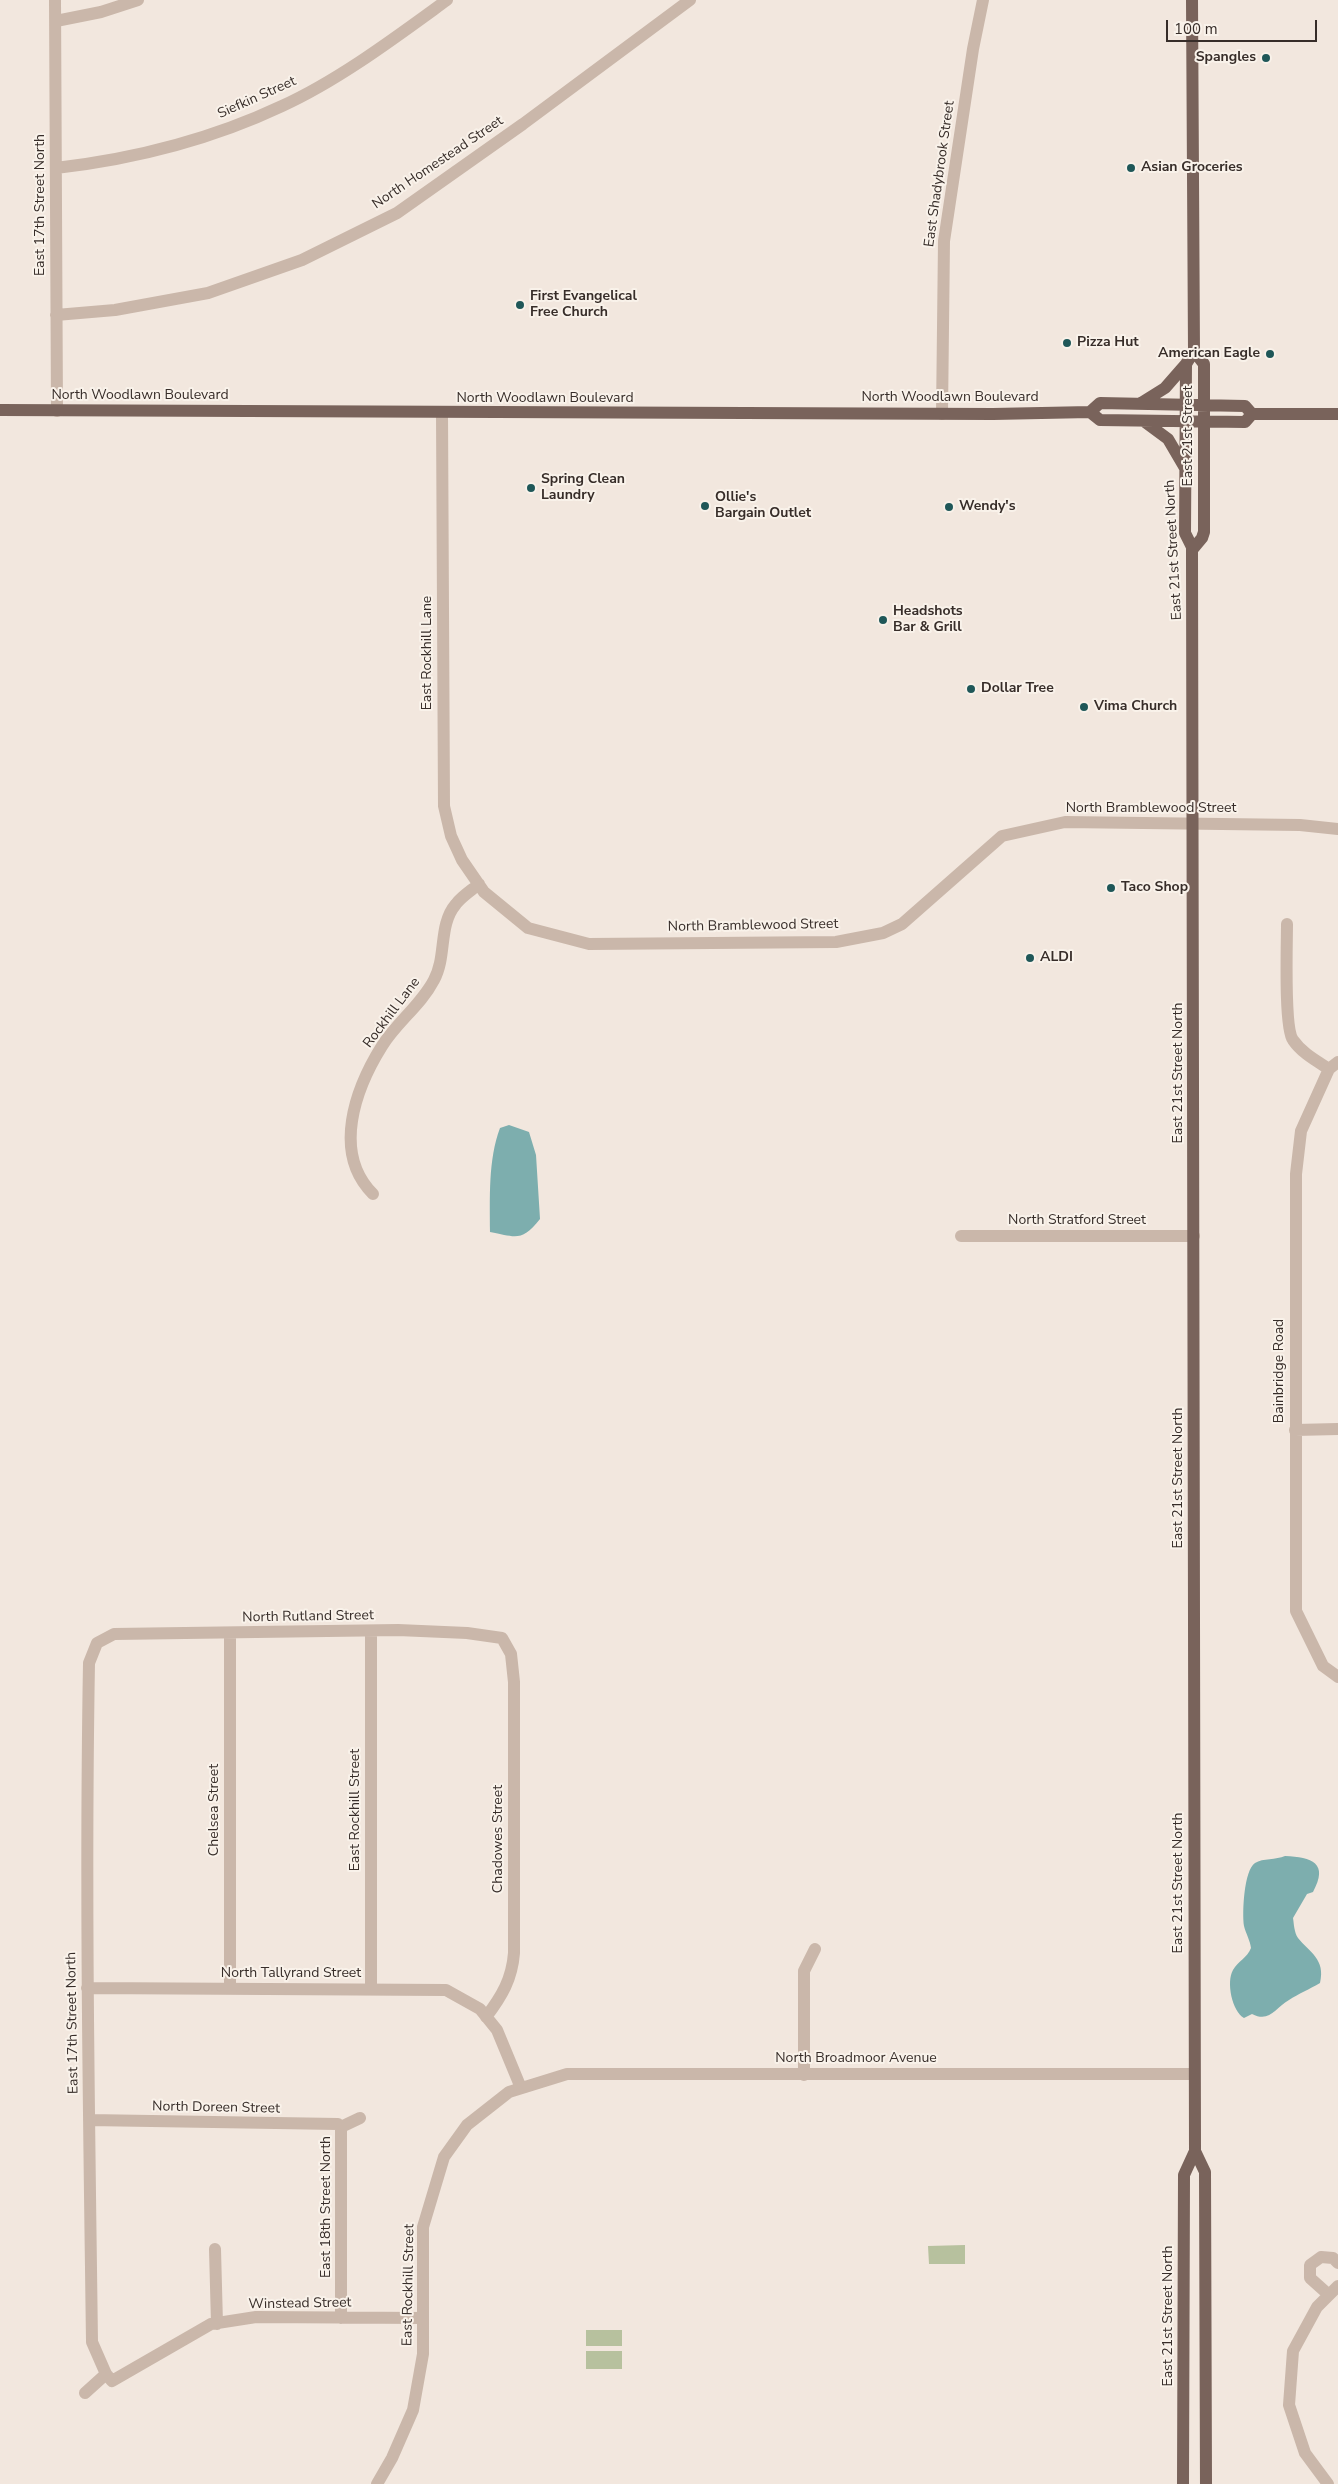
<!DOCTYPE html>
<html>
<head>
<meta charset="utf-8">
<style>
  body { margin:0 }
  #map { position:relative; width:1338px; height:2484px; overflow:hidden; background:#f2e7de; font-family:"Nunito Sans",sans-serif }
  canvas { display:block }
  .scale { position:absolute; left:1166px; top:20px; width:151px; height:22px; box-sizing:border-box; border:2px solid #372d29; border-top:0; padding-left:6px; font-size:15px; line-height:18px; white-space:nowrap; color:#372d29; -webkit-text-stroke:4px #f9f2ea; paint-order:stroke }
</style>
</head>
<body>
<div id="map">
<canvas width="1338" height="2484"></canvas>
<div class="scale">100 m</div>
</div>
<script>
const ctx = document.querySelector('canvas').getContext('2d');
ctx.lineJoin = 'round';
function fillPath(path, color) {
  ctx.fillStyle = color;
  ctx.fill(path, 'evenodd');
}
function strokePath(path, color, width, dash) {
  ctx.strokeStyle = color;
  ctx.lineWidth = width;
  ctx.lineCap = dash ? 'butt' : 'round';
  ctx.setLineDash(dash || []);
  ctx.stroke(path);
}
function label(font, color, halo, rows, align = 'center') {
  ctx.font = font + ' "Nunito Sans",sans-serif';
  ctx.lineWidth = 4;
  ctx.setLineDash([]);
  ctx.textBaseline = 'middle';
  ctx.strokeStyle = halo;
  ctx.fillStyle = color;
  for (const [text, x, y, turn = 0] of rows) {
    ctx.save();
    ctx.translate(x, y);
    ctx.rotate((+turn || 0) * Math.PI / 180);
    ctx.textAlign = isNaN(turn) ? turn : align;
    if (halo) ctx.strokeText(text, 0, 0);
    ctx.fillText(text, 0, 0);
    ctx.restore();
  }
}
const green = new Path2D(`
  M965,2245V2264H929L928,2246Z
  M586,2330H622V2346H586Z
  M586,2351H622V2369H586Z`);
const water = new Path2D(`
  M509,1125L529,1132L536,1155L540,1219C522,1242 516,1237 490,1232C490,1198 488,1160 500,1128Z
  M1285,1856C1312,1857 1329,1863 1313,1892L1307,1894L1293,1918C1294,1924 1294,1932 1298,1938C1309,1952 1326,1959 1320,1983C1310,1989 1298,1994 1289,2000C1275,2008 1270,2023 1252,2014L1244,2018C1232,2011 1226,1982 1233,1970C1238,1961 1247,1958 1251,1948C1250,1940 1246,1934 1244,1926C1242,1913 1244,1870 1255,1863C1263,1858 1276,1860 1285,1856Z`);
const minor = new Path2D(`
  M55,0L57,411
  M56,21L101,12L138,0
  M56,168C134,159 210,140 282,106C339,80 396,37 447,0
  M56,315L115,310L208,293L302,260L397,213L523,124L690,0
  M442,413L444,806L451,836L462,860L484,892L528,928L589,944L836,942L883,933L902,924L1002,836L1065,822L1300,825L1338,829
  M942,414L944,241L973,49L983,0
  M1287,924C1287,943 1284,1028 1293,1040C1302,1053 1315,1060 1329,1069
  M1338,1062L1329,1069L1301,1131L1296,1174V1611L1323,1666L1338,1677
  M373,1194C332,1153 355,1089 382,1046C397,1022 421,1005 434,980C447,956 438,925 456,904C462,896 472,890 479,884
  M961,1236H1194
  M1295,1430L1338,1429
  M230,1633V1988
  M87,1988L446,1990L480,2009L497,2030L521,2088
  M371,1989V1631
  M804,2075V1971L815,1949
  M89,2120L338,2124L341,2127
  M341,2127V2318
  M341,2127L360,2118
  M215,2249L217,2324
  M1329,2295L1310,2278V2265L1321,2257L1333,2258L1338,2263
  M106,2374L112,2381L211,2324L256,2317L423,2318
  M85,2393L106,2374L92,2342C89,2116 85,1890 89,1663L97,1643L114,1634L398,1630L467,1633L502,1638L511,1654L514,1682V1953C512,1979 502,1996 486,2017
  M377,2484L392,2458L413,2410L423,2354V2227L444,2157L467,2125L509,2092L567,2074H1194
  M1328,2484L1305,2453L1289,2405L1293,2351L1317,2307L1338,2286`);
const major = new Path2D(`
  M1141,403L1165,388L1186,364
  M0,410L993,414L1090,412L1100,403L1245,406L1252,414
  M1090,412L1100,420L1245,422L1252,414H1338
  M1145,422L1168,439L1185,468
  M1192,550L1202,538L1204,532V364L1194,351
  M1195,2151L1205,2172L1206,2484
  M1183,2484L1184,2175L1195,2151L1192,556V547L1185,533L1186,364L1194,351L1192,0`);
const markers = [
  [1266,58,5,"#1f5758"],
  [1131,168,5,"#1f5758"],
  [520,305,5,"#1f5758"],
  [1067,343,5,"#1f5758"],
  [1270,354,5,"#1f5758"],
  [531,488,5,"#1f5758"],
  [705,506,5,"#1f5758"],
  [949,507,5,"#1f5758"],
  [883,620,5,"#1f5758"],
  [971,689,5,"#1f5758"],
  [1084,707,5,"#1f5758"],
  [1111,888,5,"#1f5758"],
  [1030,958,5,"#1f5758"]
];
const poiNames = [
  ["Spangles",1256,58,"right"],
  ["Asian Groceries",1141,168],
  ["First Evangelical",530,297],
  ["Free Church",530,313],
  ["Pizza Hut",1077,343],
  ["American Eagle",1260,354,"right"],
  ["Spring Clean",541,480],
  ["Laundry",541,496],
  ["Ollie's",715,498],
  ["Bargain Outlet",715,514],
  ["Wendy's",959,507],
  ["Headshots",893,612],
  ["Bar & Grill",893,628],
  ["Dollar Tree",981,689],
  ["Vima Church",1094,707],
  ["Taco Shop",1121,888],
  ["ALDI",1040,958]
];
const streetNames = [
  ["Siefkin Street",257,98,-24],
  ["North Homestead Street",438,163,-34],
  ["East Shadybrook Street",940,174,-82],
  ["East 17th Street North",41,205,-90],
  ["North Woodlawn Boulevard",140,396],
  ["North Woodlawn Boulevard",950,398],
  ["North Woodlawn Boulevard",545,399],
  ["East 21st Street",1189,436,-90],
  ["East 21st Street North",1174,550,-93],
  ["East Rockhill Lane",428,653,-90],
  ["North Bramblewood Street",1151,809],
  ["North Bramblewood Street",753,926,-1],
  ["Rockhill Lane",392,1013,-53],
  ["East 21st Street North",1179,1073,-90],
  ["North Stratford Street",1077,1221],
  ["Bainbridge Road",1280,1371,-90],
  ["East 21st Street North",1179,1478,-90],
  ["North Rutland Street",308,1617,-1],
  ["Chelsea Street",215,1810,-90],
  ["East Rockhill Street",356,1810,-90],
  ["Chadowes Street",499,1839,-90],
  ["East 21st Street North",1179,1883,-90],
  ["North Tallyrand Street",291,1974],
  ["East 17th Street North",73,2023,-91],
  ["North Broadmoor Avenue",856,2059],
  ["North Doreen Street",216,2108,1],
  ["East 18th Street North",327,2207,-90],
  ["East Rockhill Street",409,2285,-89],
  ["Winstead Street",300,2304,-1],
  ["East 21st Street North",1169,2316,-90]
];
fillPath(green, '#b7c19e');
fillPath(water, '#7daeae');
strokePath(minor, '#cab7aa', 12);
strokePath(major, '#79635b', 12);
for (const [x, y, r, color] of markers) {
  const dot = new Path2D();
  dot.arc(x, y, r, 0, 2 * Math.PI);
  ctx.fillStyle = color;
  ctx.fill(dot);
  strokePath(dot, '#f9f2ea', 2);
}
label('bold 14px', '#372d29', '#f9f2ea', poiNames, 'left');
label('14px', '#372d29', '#f9f2ea', streetNames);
</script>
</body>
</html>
